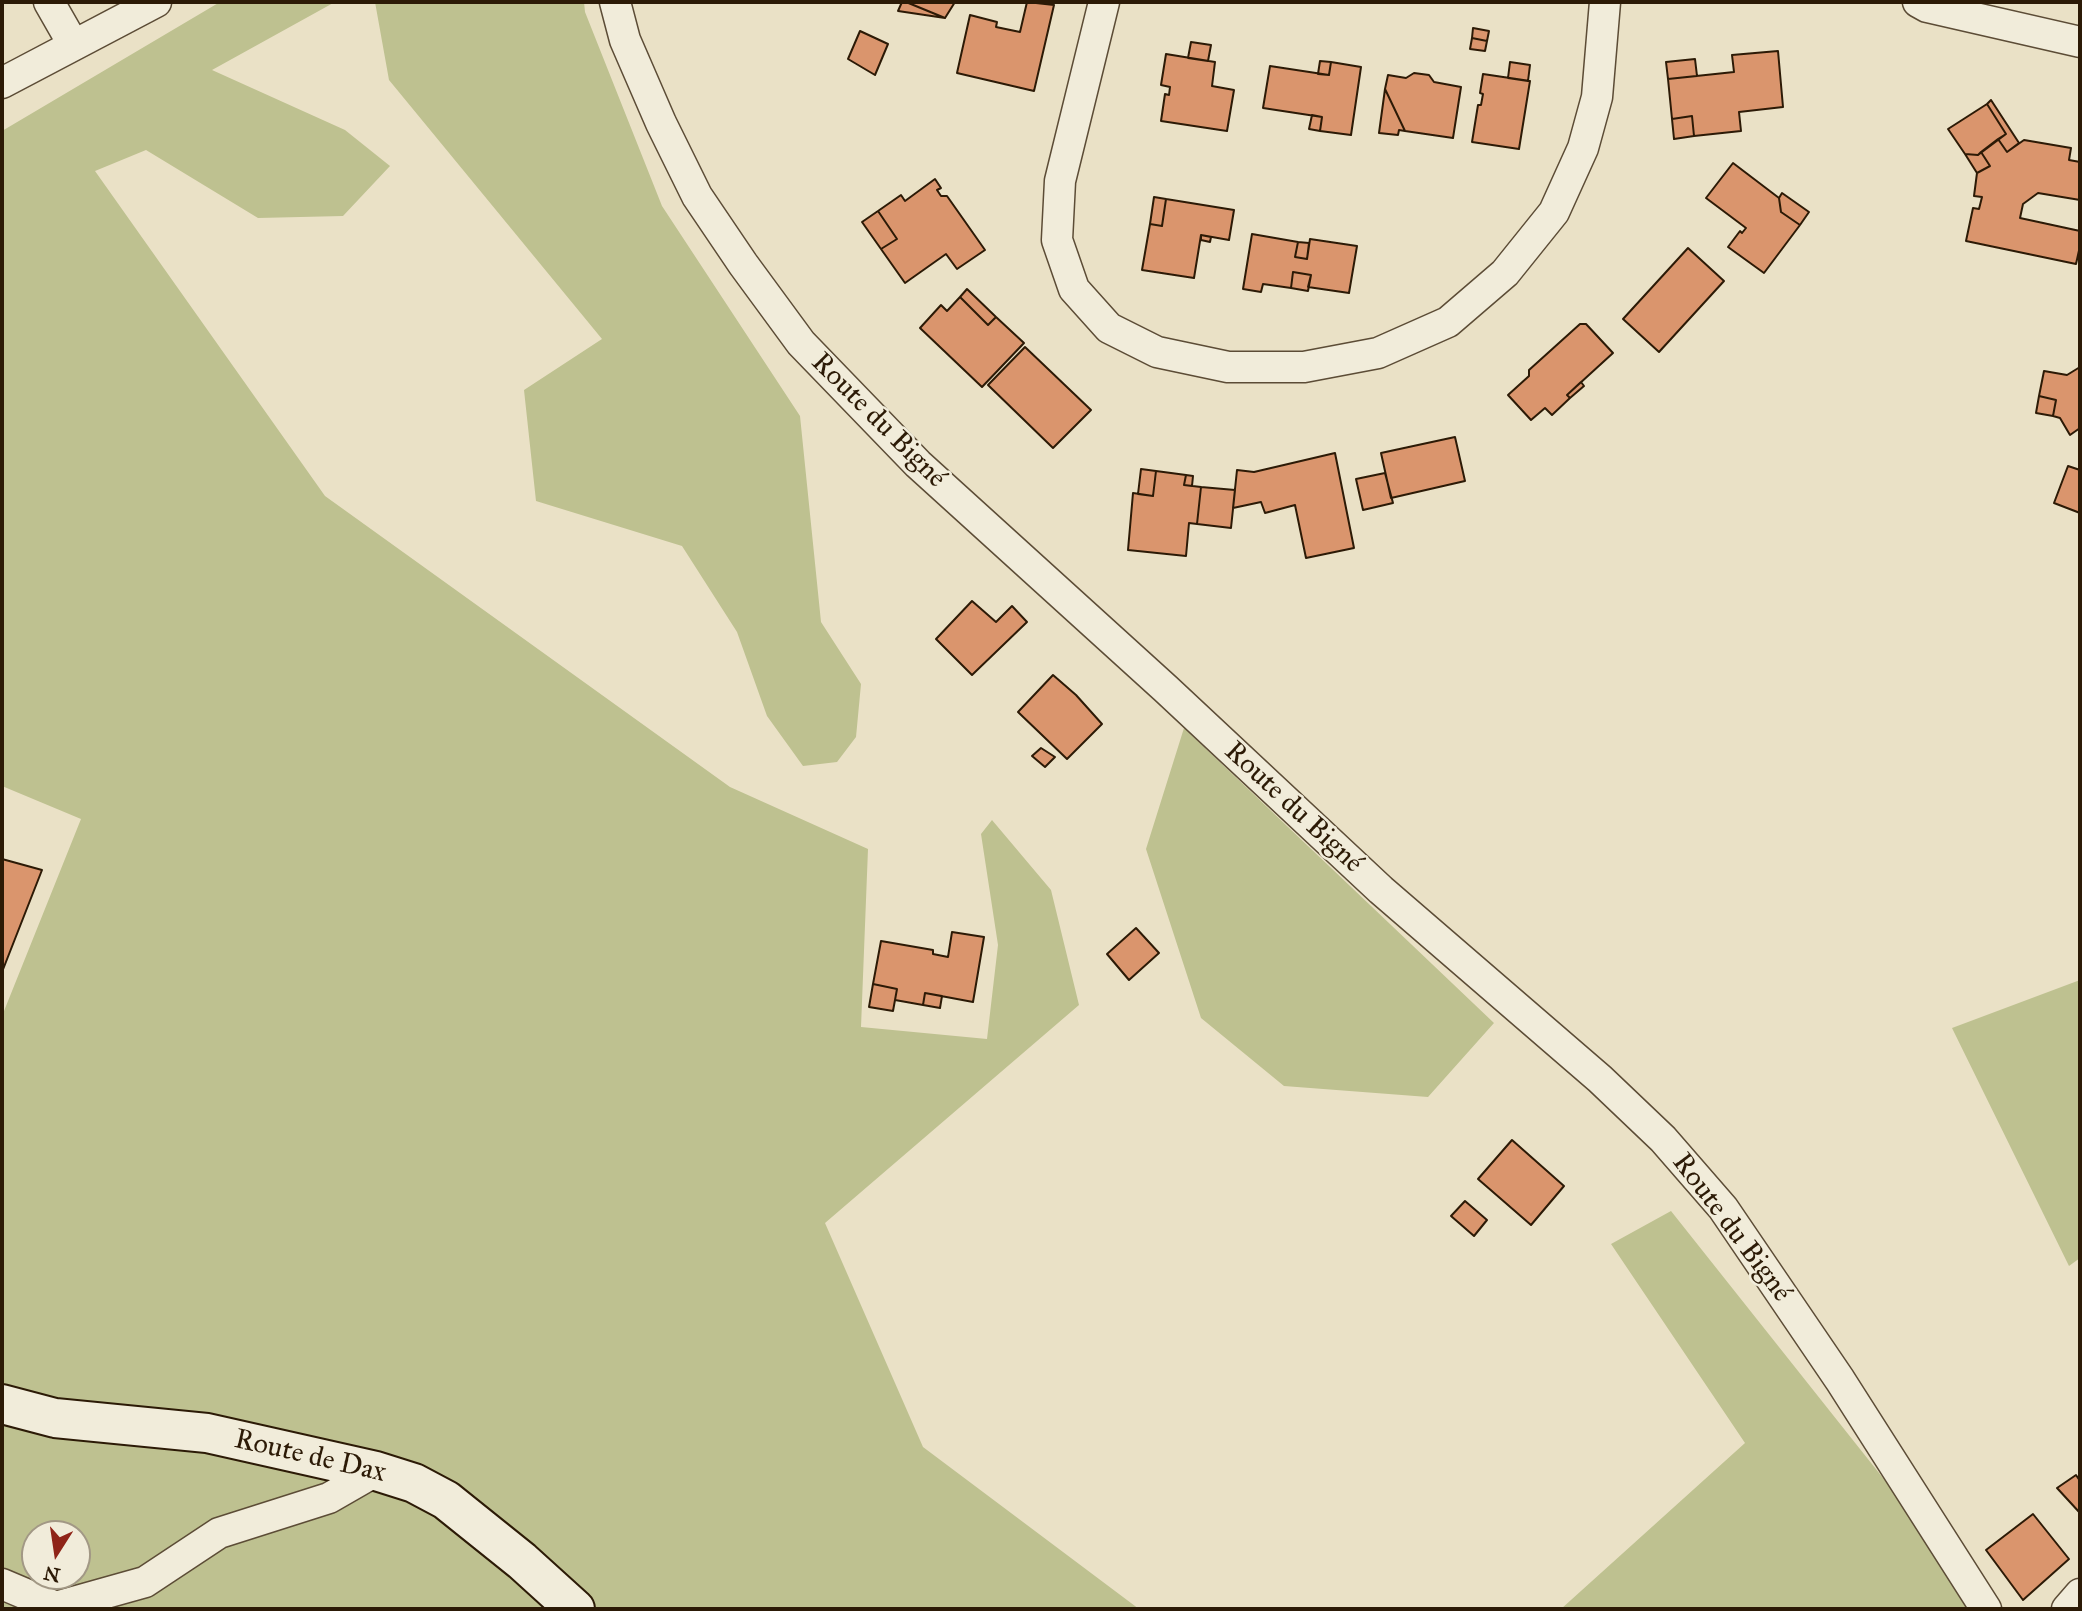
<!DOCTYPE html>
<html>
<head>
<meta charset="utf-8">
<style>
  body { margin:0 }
  #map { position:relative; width:2082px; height:1611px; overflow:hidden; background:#eae1c6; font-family:"IM FELL Great Primer",serif }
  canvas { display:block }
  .frame { position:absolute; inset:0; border:4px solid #2c1a06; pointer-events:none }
  .north { position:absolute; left:21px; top:1520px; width:70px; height:70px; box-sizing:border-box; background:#f1ecda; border:2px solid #a29885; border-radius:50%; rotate:192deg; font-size:19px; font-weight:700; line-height:28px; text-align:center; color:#2c1a06 }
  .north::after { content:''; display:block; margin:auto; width:24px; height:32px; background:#8f2418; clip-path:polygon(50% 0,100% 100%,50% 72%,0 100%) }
</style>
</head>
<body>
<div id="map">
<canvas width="2082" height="1611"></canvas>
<div class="frame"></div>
<div class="north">N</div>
</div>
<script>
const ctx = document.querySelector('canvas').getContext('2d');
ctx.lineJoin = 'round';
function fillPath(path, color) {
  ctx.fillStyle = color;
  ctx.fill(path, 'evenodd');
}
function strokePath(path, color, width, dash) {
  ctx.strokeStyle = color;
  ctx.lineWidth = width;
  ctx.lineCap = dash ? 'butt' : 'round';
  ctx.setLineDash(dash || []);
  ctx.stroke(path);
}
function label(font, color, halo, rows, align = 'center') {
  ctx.font = font + ' "IM FELL Great Primer",serif';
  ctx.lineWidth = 5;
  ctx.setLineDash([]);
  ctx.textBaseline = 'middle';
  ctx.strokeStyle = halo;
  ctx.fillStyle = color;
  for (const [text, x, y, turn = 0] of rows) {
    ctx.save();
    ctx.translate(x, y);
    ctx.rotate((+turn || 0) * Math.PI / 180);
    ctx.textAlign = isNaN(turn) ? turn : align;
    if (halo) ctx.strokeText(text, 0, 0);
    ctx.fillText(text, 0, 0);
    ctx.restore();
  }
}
const green = new Path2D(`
  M220,2H335L212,70L345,130L390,166L343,216L258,218L146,150L95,171L325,496L730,787L868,849L861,1027L987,1039L998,945L981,834L992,820L1051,890L1079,1005L825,1223L923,1447L1139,1609H2V1016L81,819L2,786V131ZM35,1534H77V1576H35Z
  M375,2H584L585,12L662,206L800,416L821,622L861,684L856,737L837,762L803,766L767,716L737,632L682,546L536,501L524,390L602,339L389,80Z
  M1184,728L1494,1023L1428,1097L1284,1086L1201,1018L1146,849Z
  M2080,980V1258L2069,1266L1952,1028Z
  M1671,1211L1987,1609H1561L1745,1443L1611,1244Z`);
const building = new Path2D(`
  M902,2H906L945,18L898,11Z
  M906,2H955L945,18Z
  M1027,2L1054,5L1034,91L957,73L970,15L997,22L996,27L1020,32Z
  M1473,28L1489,31L1487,41L1472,38Z
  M860,31L888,44L875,75L848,59Z
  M1472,38L1487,41L1485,51L1470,49Z
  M1191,42L1211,45L1208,61L1188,58Z
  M1778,51L1783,107L1739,112L1741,131L1694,136L1692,116L1672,119L1668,79L1734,72L1732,55Z
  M1166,54L1215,62L1212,86L1234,90L1227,131L1161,121L1165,94L1169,95L1170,87L1161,85Z
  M1695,59L1697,76L1668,79L1666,62Z
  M1320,61L1331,62L1329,75L1318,74Z
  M1331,62L1361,67L1351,135L1320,131L1322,117L1263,108L1270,66L1329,75Z
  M1510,62L1530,65L1528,81L1508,78Z
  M1414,73L1429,75L1434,82L1461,87L1453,138L1405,131L1385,89L1388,75L1406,78Z
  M1483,74L1530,81L1519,149L1472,142L1478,105H1481L1483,94L1480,93Z
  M1385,89L1405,131L1399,130L1398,135L1379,133Z
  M1991,100L2019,143L2007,152L1998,139L2006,134L1987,104Z
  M1987,104L2006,134L1978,155L1965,154L1948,129Z
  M1312,115L1322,117L1320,131L1309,129Z
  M1692,116L1694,136L1674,139L1672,119Z
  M1998,139L2007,152L2024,140L2071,148L2069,160L2080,162V200L2038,193L2023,204L2020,218L2080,231V246L2076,264L1966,241L1973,208L1979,209L1982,197L1974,196L1977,173L1990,166L1981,152Z
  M1981,152L1990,166L1977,173L1965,154L1978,155Z
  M1733,163L1779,198L1781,212L1800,225L1764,273L1728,247L1740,231L1742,233L1746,228L1706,198Z
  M935,179L941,188L937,190L941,196H947L985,250L957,269L946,254L905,283L881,249L897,239L878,211L901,195L905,201Z
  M1782,193L1809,212L1800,225L1781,212L1779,198Z
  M1154,197L1166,199L1162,226L1150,224Z
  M1166,199L1234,210L1229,240L1201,235L1194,278L1142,270L1150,224L1162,226Z
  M878,211L897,239L881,249L862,222Z
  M1252,234L1298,242L1295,257L1307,259L1310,239L1357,246L1349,293L1308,287L1311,275L1293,272L1291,288L1263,284L1261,292L1243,289Z
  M1201,235L1211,237L1210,242L1201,240Z
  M1298,242L1309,243L1307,259L1295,257Z
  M1688,248L1724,281L1659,352L1623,319Z
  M1293,272L1311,275L1308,291L1291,288Z
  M967,289L996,317L988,325L960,297Z
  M960,297L988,325L996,317L1024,343L982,387L920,328L941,305L947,311Z
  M1580,324H1586L1613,353L1567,395L1570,398L1552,415L1545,408L1531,420L1508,395L1529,376V370Z
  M1025,347L1091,410L1053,448L988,385Z
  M2080,367V428L2070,435L2060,418L2053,416L2056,400L2039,396L2044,371L2067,375Z
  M1581,382L1584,386L1570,398L1567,395Z
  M2039,396L2056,400L2053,416L2036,413Z
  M1455,437L1465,481L1391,498L1381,453Z
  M1335,453L1354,548L1306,558L1295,505L1265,513L1261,502L1233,508L1237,470L1254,472Z
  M2068,466L2080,470V513L2054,503Z
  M1141,469L1156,471L1153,496L1138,494Z
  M1156,471L1186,475L1184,485L1201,487L1197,524L1189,523L1186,556L1128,550L1133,493L1153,496Z
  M1385,473L1393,503L1363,510L1356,479Z
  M1186,475L1193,476L1192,486L1184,485Z
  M1201,487L1235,490L1231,528L1197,524Z
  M972,601L996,622L1012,606L1027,622L972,675L936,639Z
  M1053,675L1076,695L1102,724L1067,759L1018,712Z
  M1041,748L1055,757L1045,767L1032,756Z
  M2,859L42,870L2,972Z
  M1136,928L1159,953L1129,980L1107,954Z
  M952,932L984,937L973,1002L925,993L923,1005L895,1000L897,989L873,984L881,941L933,950V954L948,957Z
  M873,984L897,989L893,1011L869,1007Z
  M925,993L942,996L940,1008L923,1005Z
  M1512,1140L1564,1186L1531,1225L1478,1179Z
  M1465,1201L1487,1220L1474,1236L1451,1216Z
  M2076,1475L2080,1481V1513L2057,1488Z
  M2033,1514L2069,1559L2023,1600L1986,1550Z`);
const street = new Path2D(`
  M49,2L73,44
  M615,2L625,40L661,123L697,196L743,264L801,343L918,464L1166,689L1381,890L1600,1079L1663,1139L1723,1208L1840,1380L1986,1609
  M1104,2L1060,181L1057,240L1074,289L1109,328L1157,352L1228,367H1304L1378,353L1448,322L1505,273L1554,212L1583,148L1597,97L1605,2
  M1918,2L1927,7L2080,42
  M2,83L156,2
  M2,1584L61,1609
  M56,1607L145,1582L219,1533L329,1498L376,1471
  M2067,1609L2080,1594`);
const secondary = new Path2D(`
  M2,1404L55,1418L207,1433L376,1471L414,1483L446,1500L522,1561L575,1609`);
const streetNames = [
  ["Route du Bigné",878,421,45],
  ["Route du Bigné",1293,808,43],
  ["Route du Bigné",1731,1228,53],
  ["Route de Dax",310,1457,13]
];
fillPath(green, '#bec190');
fillPath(building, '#da956d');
strokePath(building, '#2c1a06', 2);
strokePath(street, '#5c4c36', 33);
strokePath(secondary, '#2c1a06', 42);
strokePath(street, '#f1ecda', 30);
strokePath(secondary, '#f1ecda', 38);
label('28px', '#2c1a06', '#f1ecda', streetNames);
</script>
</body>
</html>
